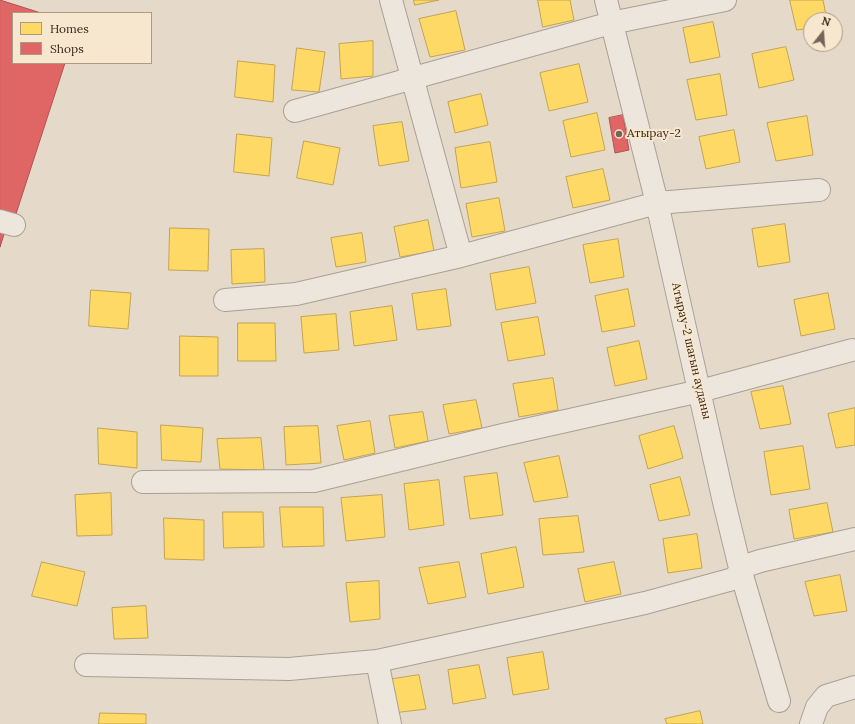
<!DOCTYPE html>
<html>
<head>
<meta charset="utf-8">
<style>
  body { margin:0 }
  #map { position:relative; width:855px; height:724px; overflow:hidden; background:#e5daca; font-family:Lora,serif }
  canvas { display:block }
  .legend { position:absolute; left:12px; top:12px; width:140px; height:52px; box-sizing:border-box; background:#f8e7cf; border:1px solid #ac9a87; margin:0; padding:5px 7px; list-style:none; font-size:12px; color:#39261b }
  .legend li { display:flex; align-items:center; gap:8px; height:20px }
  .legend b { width:20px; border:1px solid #ac9a87 }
  .north { position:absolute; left:803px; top:12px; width:40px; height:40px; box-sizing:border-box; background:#f8e7cf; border:1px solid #ac9a87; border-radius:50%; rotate:17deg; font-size:11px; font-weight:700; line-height:16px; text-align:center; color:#39261b }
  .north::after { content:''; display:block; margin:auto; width:14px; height:18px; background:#756558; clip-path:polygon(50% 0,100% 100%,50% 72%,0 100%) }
</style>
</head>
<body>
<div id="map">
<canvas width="855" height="724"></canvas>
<ul class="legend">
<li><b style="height:11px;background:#ffd966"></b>Homes</li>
<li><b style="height:11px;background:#e06666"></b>Shops</li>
</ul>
<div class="north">N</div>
</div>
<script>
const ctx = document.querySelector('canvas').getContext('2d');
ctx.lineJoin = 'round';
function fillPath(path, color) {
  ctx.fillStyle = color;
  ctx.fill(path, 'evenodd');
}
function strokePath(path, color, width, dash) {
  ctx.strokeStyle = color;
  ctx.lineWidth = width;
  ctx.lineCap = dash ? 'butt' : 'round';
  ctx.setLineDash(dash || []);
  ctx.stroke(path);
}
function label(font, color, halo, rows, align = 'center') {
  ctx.font = font + ' Lora,serif';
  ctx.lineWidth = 4;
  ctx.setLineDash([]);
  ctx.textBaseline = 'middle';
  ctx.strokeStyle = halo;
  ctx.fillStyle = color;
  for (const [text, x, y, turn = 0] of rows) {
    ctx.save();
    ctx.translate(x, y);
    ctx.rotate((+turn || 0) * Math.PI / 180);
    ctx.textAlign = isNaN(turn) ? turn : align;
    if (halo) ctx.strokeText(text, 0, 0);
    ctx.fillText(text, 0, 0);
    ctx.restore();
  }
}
const homes = new Path2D(`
  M414,0H439L415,5Z
  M538,0H570L574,20L543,27Z
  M790,0H823L827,20H811V28L797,30Z
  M456,11L465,50L430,57L419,19Z
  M713,22L720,57L690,63L683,28Z
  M373,41V76L341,79L339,44Z
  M786,47L794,80L759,88L752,54Z
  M297,48L325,52L319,92L292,90Z
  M238,61L275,65L273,102L235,97Z
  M579,64L588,102L549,111L540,73Z
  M720,74L727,115L696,120L687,80Z
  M481,94L488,125L455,133L448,102Z
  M597,113L605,150L571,157L563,121Z
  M807,116L813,155L776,161L767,123Z
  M402,122L409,161L379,166L373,126Z
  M734,130L740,162L706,169L699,137Z
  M237,134L272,138L269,176L234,172Z
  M304,141L340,148L333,185L297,178Z
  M490,142L497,182L461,188L455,148Z
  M603,169L610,200L573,208L566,177Z
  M499,198L505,231L472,237L466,204Z
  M428,220L434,251L400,257L394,227Z
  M785,224L790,262L758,267L752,229Z
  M170,228L209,229L208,271L169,270Z
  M362,233L366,262L336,267L331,238Z
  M618,239L624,277L590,283L583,245Z
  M264,249L265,282L232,284L231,250Z
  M529,267L536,303L496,310L490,274Z
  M446,289L451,326L417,330L412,294Z
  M628,289L635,326L602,332L595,296Z
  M91,290L131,293L128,329L89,326Z
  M828,293L835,329L801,336L794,300Z
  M392,306L397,340L354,346L350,312Z
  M336,314L339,350L304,353L301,317Z
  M538,317L545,355L508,361L501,323Z
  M238,323H275L276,361H238Z
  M180,336L218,337V376H180Z
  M639,341L647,379L615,386L607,348Z
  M553,378L558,410L519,417L513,384Z
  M783,386L791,424L760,429L751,392Z
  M476,400L482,428L449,434L443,405Z
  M855,408V445L836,448L828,414Z
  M423,412L428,441L395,448L389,416Z
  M370,421L375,453L344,460L337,426Z
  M161,425L203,428L201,462L162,460Z
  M318,426L321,463L286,465L284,427Z
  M674,426L683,458L648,469L639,436Z
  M98,428L137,432V468L99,464Z
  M261,438L264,470L220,469L217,439Z
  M803,446L810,489L771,495L764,452Z
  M559,456L568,497L534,502L524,463Z
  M497,473L503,515L470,519L464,477Z
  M680,477L690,515L659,521L650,485Z
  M439,480L444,525L409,530L404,484Z
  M111,493L112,535L77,536L75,495Z
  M382,495L385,537L346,541L341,498Z
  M827,503L833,532L794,539L789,510Z
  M280,507H323L324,546L283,547Z
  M223,512H263L264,547L224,548Z
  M578,516L584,552L543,555L539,519Z
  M164,518L204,520V560L165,559Z
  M697,534L702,568L668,573L663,539Z
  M516,547L524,587L488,594L481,554Z
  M42,562L85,572L77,606L32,596Z
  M459,562L466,597L428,604L419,568Z
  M614,562L621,594L585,602L578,569Z
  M840,575L847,611L814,616L805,582Z
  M379,581L380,619L350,622L346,583Z
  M146,606L148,638L114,639L112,608Z
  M543,652L549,689L513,695L507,658Z
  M479,665L486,698L453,704L448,670Z
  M419,675L426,709L393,713L387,680Z
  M700,711L703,724H667L665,719Z
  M100,713L146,714V724H99Z`);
const shops = new Path2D(`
  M0,0L41,13H13V63H65L15,217L0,212Z
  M623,115L629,150L615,153L609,118Z
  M0,226L6,228L0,247Z`);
const minor = new Path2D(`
  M391,0L461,256
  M606,0L657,203L724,502L741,572L779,701
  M295,111L611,23L725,0
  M0,221L14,225
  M225,300L296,294L461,256L657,203L819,190
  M143,482L314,481L503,435L700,391L852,350
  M377,661L390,724
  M86,665L289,669L377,661L645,603L733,579L748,565L760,561L855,539
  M811,724L817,707L826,696L855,687`);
const markers = [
  [619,134,4,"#756558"]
];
const poiNames = [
  ["Атырау-2",627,134]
];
const streetNames = [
  ["Атырау-2 шағын ауданы",691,351,77]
];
fillPath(homes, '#ffd966');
strokePath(homes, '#c4a350', 1);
fillPath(shops, '#e06666');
strokePath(shops, '#ae5350', 1);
strokePath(minor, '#aa9f94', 24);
strokePath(minor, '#ede6dc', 22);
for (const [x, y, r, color] of markers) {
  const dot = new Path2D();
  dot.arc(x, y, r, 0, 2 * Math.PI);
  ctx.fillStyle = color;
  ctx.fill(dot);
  strokePath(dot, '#f8e7cf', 1.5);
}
label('12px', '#39261b', '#f8e7cf', poiNames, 'left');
label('12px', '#39261b', '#f8e7cf', streetNames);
</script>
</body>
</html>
